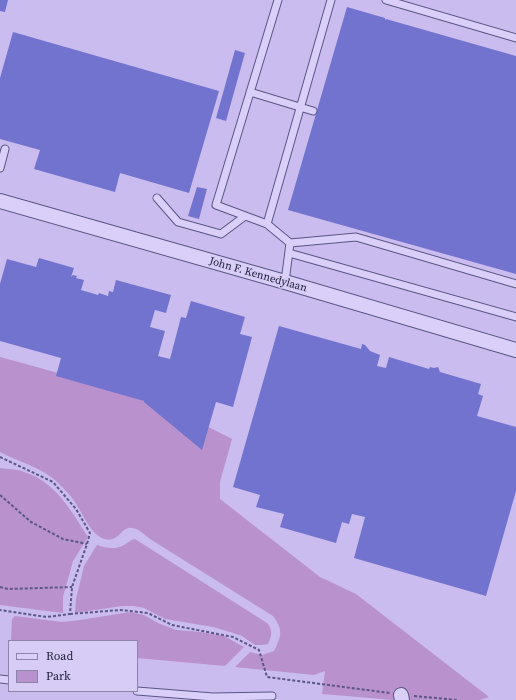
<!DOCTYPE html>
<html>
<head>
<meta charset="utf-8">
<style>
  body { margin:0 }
  #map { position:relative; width:516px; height:700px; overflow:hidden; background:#cabcee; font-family:"Source Serif 4",serif }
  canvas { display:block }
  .legend { position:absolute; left:8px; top:640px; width:130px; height:52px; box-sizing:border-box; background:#d7ccf6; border:1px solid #8c85a9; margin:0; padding:5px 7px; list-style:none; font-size:12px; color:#1c1b35 }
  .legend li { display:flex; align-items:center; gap:8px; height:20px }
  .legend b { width:20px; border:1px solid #8c85a9 }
</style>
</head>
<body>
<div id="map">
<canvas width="516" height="700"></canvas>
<ul class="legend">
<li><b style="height:5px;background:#dacff9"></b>Road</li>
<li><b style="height:11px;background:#b991cc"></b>Park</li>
</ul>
</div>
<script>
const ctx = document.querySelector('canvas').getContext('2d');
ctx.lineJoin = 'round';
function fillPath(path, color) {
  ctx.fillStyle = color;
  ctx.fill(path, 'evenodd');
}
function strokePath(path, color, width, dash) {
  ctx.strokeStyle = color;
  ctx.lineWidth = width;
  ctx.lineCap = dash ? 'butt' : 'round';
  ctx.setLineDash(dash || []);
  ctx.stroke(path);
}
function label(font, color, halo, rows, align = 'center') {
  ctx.font = font + ' "Source Serif 4",serif';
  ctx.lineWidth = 3;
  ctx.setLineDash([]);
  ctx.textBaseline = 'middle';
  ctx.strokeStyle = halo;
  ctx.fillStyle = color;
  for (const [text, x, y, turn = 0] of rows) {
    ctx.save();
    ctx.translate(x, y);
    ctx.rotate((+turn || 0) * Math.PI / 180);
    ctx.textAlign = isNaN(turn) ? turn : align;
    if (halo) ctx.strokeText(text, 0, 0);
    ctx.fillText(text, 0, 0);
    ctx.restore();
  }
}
const green = new Path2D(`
  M0,357L62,374L181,413L232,439L220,482V499L320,577L356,594L489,697L480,700H394L322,694L325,671L314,675L235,667L250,652L262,655L274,651C281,637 284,630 273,616L150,539C145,535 139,529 132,528C121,525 118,547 100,537C89,530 82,513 75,502C71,496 66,491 61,486C45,468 21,463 0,452Z
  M0,468C8,469 17,469 24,472C55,481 72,512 88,537L73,561L63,597V613L0,605Z
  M135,539L267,623C273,630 272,636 268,644L262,645H255L242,636L230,632L213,627L165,619L144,608L134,606H122L75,613L76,599L84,566L97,545C106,548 115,550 124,545C128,543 130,540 135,539Z
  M130,612L144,615L158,623L176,630L201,632L224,636L244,647L225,666L137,658V641H11L12,619L15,616L62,622L80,620Z`);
const building = new Path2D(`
  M0,0H8L5,12L0,11Z
  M347,7L385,18V20L386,19L516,56V274L288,210Z
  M13,32L219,91L189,193L120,173L115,192L34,169L40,150L0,139V78Z
  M235,50L245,53L226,121L216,118Z
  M197,187L207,189L199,219L188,216Z
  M39,258L74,268L71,277L73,275L77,276L76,278L84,280L81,290L98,295L99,293L108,296L109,291L113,292L116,280L171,295L166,313L155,310L150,327L165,331L158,356L170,359L181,317L186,318L191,301L245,317L240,334L252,337L233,407L216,402L202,450L144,402V401L56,376L61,358L0,341V284L7,259L36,267Z
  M279,326L361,349L362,344L365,345L370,351L380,355L377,366L386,368L389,357L429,369L430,367L434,368L438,367L440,372L481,384L478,394L483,396L477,416L516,427V491L486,596L354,558L365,517L352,514L349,524L342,522L336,543L280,527L284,514L256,507L260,495L233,487Z`);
const path = new Path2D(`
  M0,457L53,482L76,509L90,533L87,544L72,587L70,614L47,617L0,610
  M0,495L31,522L63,539L87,544
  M0,587L8,589L72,587
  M70,614L120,610L148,613L172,625L233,637L259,650L267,677L390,693
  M414,696L458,700`);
const service = new Path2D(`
  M386,0L516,38
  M250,92L313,111
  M0,168L5,149
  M157,198L178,222L221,234L245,216
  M267,224L216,205L278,0
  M290,243L356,237L516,284
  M289,253L516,317
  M285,282L290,243L267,224L331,0
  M0,679L9,680
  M137,691L213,697L272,696`);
const minor = new Path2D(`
  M0,201L285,282L516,350
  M401,695L402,700`);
const streetNames = [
  ["John F. Kennedylaan",258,275,16]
];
fillPath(green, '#b991cc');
fillPath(building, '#7173ce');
strokePath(service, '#5a5686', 9);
strokePath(minor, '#5a5686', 16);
strokePath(path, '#5a5686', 2, [3, 2]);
strokePath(service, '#dacff9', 7);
strokePath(minor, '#dacff9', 14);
label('11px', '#1c1b35', '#d7ccf6', streetNames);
</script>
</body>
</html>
